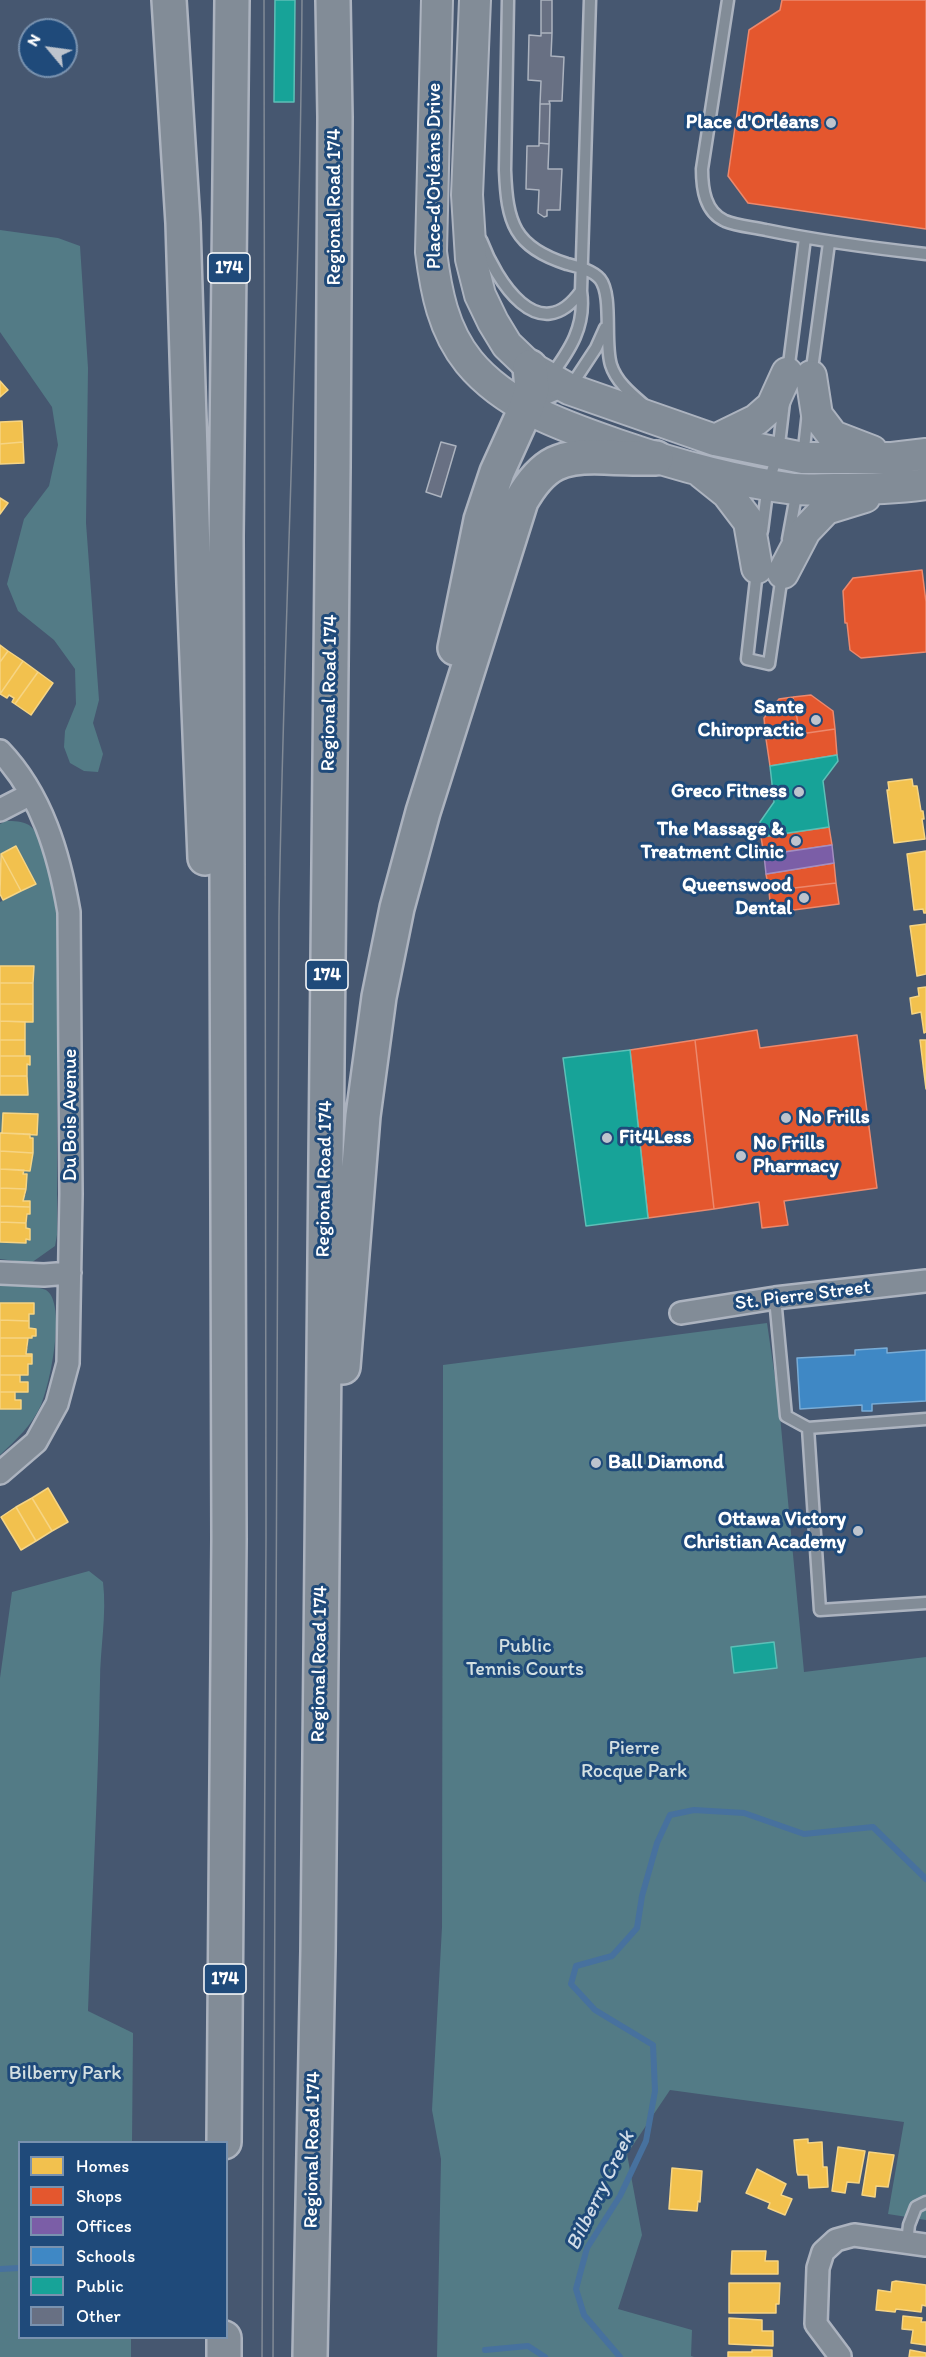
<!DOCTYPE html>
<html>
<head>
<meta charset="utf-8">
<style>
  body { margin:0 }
  #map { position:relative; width:926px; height:2357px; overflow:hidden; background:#465770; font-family:Itim,sans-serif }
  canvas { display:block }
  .legend { position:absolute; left:18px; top:2141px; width:210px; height:198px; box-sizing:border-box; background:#1f4a7a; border:2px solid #7992af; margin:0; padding:8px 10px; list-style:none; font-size:18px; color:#fff }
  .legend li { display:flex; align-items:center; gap:12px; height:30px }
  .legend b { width:30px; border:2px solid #7992af }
  .north { position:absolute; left:18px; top:18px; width:60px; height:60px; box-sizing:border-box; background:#1f4a7a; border:2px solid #7992af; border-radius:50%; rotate:299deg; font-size:16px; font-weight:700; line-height:24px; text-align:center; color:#fff }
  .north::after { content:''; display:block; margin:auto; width:21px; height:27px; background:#bec4cd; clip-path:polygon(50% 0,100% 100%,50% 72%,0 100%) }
</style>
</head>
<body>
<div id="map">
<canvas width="926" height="2357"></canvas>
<ul class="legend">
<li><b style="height:16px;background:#f2c14e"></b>Homes</li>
<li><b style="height:16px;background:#e4572e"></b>Shops</li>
<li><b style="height:16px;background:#7b5ea7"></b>Offices</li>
<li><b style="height:16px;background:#3f88c5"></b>Schools</li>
<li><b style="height:16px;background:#17a398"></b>Public</li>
<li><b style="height:16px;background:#687083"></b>Other</li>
</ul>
<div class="north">N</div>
</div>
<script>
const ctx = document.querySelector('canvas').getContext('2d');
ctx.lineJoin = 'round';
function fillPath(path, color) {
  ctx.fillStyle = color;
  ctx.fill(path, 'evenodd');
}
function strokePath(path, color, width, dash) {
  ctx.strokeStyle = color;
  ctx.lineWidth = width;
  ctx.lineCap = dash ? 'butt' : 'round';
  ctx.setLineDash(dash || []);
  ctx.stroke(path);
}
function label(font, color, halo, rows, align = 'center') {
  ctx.font = font + ' Itim,sans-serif';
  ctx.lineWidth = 6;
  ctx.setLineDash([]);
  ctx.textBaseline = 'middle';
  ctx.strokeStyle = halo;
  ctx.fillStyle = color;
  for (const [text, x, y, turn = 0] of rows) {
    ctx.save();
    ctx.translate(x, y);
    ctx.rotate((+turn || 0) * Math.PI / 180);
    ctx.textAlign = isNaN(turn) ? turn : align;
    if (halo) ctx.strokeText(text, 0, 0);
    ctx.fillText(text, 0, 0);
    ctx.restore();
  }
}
const green = new Path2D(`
  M0,230L58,238L80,246L88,368L86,523L99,700L93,723L103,754L98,772L84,771L70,763L64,747L65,731L76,704L75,669L54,640L18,611L7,584L24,519L49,486L58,445L52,407L0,332Z
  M6,821C14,821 22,821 29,825C49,840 53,894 57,918V1235L55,1246L31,1263L0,1259V1242L25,1243L26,1239H30V1229L26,1228L30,1201H23V1195H26L27,1174L23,1173L31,1158L33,1157V1138H30V1134L37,1114L3,1113L2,1133H0V1095L28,1094L27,1064H30V1057L25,1056V1022L33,1021L34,966H0V902L36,883L16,846L0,855V824Z
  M0,1286C11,1286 37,1285 46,1290C67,1303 50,1385 41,1405C32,1425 16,1440 0,1455V1409H21V1400H15C15,1390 20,1384 20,1375L28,1374V1364H32V1354H26V1348H28V1338L36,1335V1329L29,1328V1314H34V1303H0Z
  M767,1323L779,1405L804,1672L926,1657V2220L888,2214L904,2122L670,2090L627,2154L642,2235L618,2309L692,2330L691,2356L694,2357H437L441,2159L432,2110L442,1927L443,1365Z
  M89,1571L103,1582C107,1615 100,1648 100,1682C98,1792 92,1901 88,2011L133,2033L132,2142H20V2338H131V2357H0V1678L12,1592Z`);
const homes = new Path2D(`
  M0,381L8,390L0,397Z
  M22,421L23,442L0,444V422Z
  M23,442L24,463L0,464V444Z
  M0,498L8,503L0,514Z
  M0,645L8,651L0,662Z
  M8,651L23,661L0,694V662Z
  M23,661L38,672L15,704L12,702L14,698L9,695L7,698L0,694Z
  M38,672L53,683L31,715L15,704Z
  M912,779L913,786H917L921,811H923L924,819H922L925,839L894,843L887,790H889L888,782Z
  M16,846L36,884L21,891L1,854Z
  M926,851V913H924L923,909L914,910L907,854Z
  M1,854L21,891L3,900L0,894Z
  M926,924V974L917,976L910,926Z
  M0,966H34L33,983H0Z
  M0,983H33V1004H0Z
  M926,987V1032L924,1033L921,1012L912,1014L910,998L919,996L918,988Z
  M0,1004H33V1022L0,1021Z
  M0,1021L25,1022V1040H0Z
  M0,1040H25V1056H0Z
  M920,1040H926V1089Z
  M0,1056H30V1065L27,1064V1076H0Z
  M0,1076H27L28,1095H0Z
  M3,1113L38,1114L37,1135L2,1133Z
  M0,1133L30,1134V1138H33V1153L0,1151Z
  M0,1151L33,1153L30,1171L0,1169Z
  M0,1169L24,1170L23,1174H27L26,1189L0,1188Z
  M0,1188L26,1189L23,1201H30V1207L0,1206Z
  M0,1206L30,1207V1214H27L26,1223L0,1222Z
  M0,1222L26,1223V1228L30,1229V1240L26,1239V1243L0,1242Z
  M0,1303H34V1314H29V1321L0,1320Z
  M0,1320L29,1321V1328L36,1329V1336H32V1338H0Z
  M0,1338H28L26,1354H32V1356H0Z
  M0,1356H32V1364H28V1375H0Z
  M0,1375H20V1382H28V1392H0Z
  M0,1392H15V1400H21V1409H0Z
  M48,1488L68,1522L52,1531L32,1498Z
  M32,1498L52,1531L36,1541L16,1507Z
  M16,1507L36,1541L21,1550L1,1517Z
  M808,2139V2143L822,2142L823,2167H827L828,2187L809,2188L808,2175H798L797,2172L794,2140Z
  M838,2147L865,2151L859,2183L847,2182L845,2193L832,2191Z
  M869,2152L894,2155L888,2187L876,2186L875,2197L862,2195Z
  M672,2168L702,2171L700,2202L698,2201L697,2211L669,2209Z
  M757,2169L786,2184L781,2195L792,2199L785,2215L768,2208L770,2203L746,2193Z
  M732,2251H766L765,2261H778V2274H731Z
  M896,2281L926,2285V2306L922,2305L921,2312L896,2309L895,2312L876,2310L878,2290L891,2292L892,2282Z
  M729,2283H780L779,2304H776V2313H729Z
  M903,2316L922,2318L921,2322H926V2345L911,2343L913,2330L902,2329Z
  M729,2318L762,2320V2331H773V2346L729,2344Z
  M752,2350H772V2357H728V2352H752Z
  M910,2350L926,2353V2357H909Z`);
const shops = new Path2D(`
  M782,0H926V229L748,203L728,176L749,30L780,10Z
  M922,570L926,602V652L861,658L850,650L847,623H845L843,591L853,578Z
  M811,695L833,711L835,729L800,734L793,697Z
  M793,697L800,734L766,739L764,718L779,699Z
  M835,729L837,755L770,766L766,739Z
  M829,827L832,845L764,855L761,837Z
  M834,863L836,883L769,891L766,874Z
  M836,883L839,904L771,913L769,891Z
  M757,1030L760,1048L857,1035L877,1188L784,1201L788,1225L762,1228L759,1202L714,1209L695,1040Z
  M695,1040L714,1209L648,1218L630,1050Z`);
const offices = new Path2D(`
  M832,845L834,863L766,874L764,855Z`);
const schools = new Path2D(`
  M887,1348V1353L926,1350V1401L872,1404V1411H862V1405L800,1409L797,1358L855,1355V1350Z`);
const public = new Path2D(`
  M275,0H295L294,102H274Z
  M837,755L838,761L823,781L829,827L761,837L760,822L774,802L770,766Z
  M630,1050L648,1218L586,1226L563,1058Z
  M774,1642L777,1668L734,1673L731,1647Z`);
const stream = new Path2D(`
  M0,2269L20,2268
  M485,2350L528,2346L545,2357
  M620,2357L584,2315L576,2289L587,2248L620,2196L646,2141L655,2091L653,2045L595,2010L571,1984L576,1966L612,1956L637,1928L642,1896L657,1843L670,1815L694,1810L744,1813L804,1834L873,1827L926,1879`);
const building = new Path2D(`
  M541,0H552V33H541Z
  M541,33H552L551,56L564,57L562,101H549L550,104H540L541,81L528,80L529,35L541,36Z
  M540,104H550L549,144L539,143Z
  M539,143L549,144L548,169H562L560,210H547V216L544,217L538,213L539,190L526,189L527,146H539Z
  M441,442L456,446L441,497L426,492Z`);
const service = new Path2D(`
  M508,0L505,170C507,223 514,247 567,264C578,267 592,270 600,279C613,295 604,343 611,365C616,381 630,393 643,404
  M728,0L702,169C702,189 705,212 725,221C737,226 753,227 766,230C819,241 872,248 926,254
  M481,240C496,280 539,350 581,291
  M788,372L805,238
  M811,376L829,243
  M550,377C570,350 586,326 581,291L590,0
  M533,405L569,389L596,348L605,328
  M803,457L808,412
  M762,531L768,484L778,453L784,402
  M788,539L797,490
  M757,571L747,659L769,664L782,575
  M775,1298L786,1416L808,1428L926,1419
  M808,1428L820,1610L926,1603
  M907,2242L909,2225L916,2207L926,2202`);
const minor = new Path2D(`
  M0,751C42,795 59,854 69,912L71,1194L68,1363L57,1404L36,1442L0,1473
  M0,810L31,794
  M0,1273L44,1275L70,1273
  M681,1313L775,1298L926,1281
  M840,2356L816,2324L818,2268L823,2252L836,2240L854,2235L926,2245`);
const secondary = new Path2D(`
  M437,0L431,252C436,291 443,330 469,362C506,407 566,427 618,445C676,465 733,481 794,489C808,490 822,489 835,489C866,489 896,488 926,484
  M475,0L467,195L471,259L480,295L493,322L507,345L530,367L569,389L715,440L803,458H892L926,454
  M811,376L817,415L833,436L872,451
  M715,440L756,420L772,406L787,373
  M702,473L727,493L749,522L757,568
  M783,573L805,531L826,509L865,497`);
const motorway = new Path2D(`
  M169,0L183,223L194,584L205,858
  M455,648L481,520L497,472L526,408L532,389L530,367
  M343,1367L363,1116L379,997L397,908L423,812L521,501C543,462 562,455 605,457C622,458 639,458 656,458
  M224,2142L229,1539L226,536L232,0
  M224,2338V2357
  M310,2357L318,1951L333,467L335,117L333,0`);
const tram = new Path2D(`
  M262,2357L266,1537L264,0
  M273,2357L279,916C284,611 300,306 302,0`);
const markers = [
  [831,123,6,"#bec4cd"],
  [816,720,6,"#bec4cd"],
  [799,792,6,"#bec4cd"],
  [796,841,6,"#bec4cd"],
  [804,898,6,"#bec4cd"],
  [786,1118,6,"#bec4cd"],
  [607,1138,6,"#bec4cd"],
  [741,1156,6,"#bec4cd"],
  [596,1463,6,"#bec4cd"],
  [858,1531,6,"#bec4cd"]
];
const shields = [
  [229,268,42],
  [327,975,42],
  [225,1979,42]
];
const shieldNames = [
  ["174",229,268],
  ["174",327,975],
  ["174",225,1979]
];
const poiNames = [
  ["Place d'Orléans",819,123],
  ["Sante",804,708],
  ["Chiropractic",804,731],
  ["Greco Fitness",787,792],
  ["The Massage &",784,830],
  ["Treatment Clinic",784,853],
  ["Queenswood",792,886],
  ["Dental",792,909],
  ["No Frills",798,1118,"left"],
  ["Fit4Less",619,1138,"left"],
  ["No Frills",753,1144,"left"],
  ["Pharmacy",753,1167,"left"],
  ["Ball Diamond",608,1463,"left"],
  ["Ottawa Victory",846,1520],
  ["Christian Academy",846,1543]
];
const streetNames = [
  ["Place-d'Orléans Drive",435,176,-90],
  ["Regional Road 174",335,207,-90],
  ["Regional Road 174",330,693,-89],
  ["Du Bois Avenue",71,1115,-90],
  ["Regional Road 174",325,1179,-89],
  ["St. Pierre Street",803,1296,-7],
  ["Regional Road 174",320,1664,-89],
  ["Regional Road 174",313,2150,-89]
];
const parkNames = [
  ["Public",525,1647],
  ["Tennis Courts",525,1670],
  ["Pierre",634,1749],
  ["Rocque Park",634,1772],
  ["Bilberry Park",65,2074]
];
const waterNames = [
  ["Bilberry Creek",601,2191,-64]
];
fillPath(green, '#537b86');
fillPath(homes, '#f2c14e');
strokePath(homes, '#f6d483', 1.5);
fillPath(shops, '#e4572e');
strokePath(shops, '#ec896d', 1.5);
fillPath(offices, '#7b5ea7');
strokePath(offices, '#a38ec1', 1.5);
fillPath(schools, '#3f88c5');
strokePath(schools, '#79acd6', 1.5);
fillPath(public, '#17a398');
strokePath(public, '#5dbfb7', 1.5);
strokePath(stream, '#47719e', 6);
fillPath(building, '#687083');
strokePath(building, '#acb3bf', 1.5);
strokePath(service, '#acb3bf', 15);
strokePath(minor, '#acb3bf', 26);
strokePath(secondary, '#acb3bf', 34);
strokePath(motorway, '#acb3bf', 38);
strokePath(service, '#828c97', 10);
strokePath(minor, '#828c97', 21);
strokePath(secondary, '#828c97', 30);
strokePath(motorway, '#828c97', 33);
strokePath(tram, '#818a96', 1.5);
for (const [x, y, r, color] of markers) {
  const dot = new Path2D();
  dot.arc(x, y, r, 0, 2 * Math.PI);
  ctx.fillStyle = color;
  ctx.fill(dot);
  strokePath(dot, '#1f4a7a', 2);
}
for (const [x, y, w] of shields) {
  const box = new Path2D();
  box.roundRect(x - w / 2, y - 15, w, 30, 4.5);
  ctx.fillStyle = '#1f4a7a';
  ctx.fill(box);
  strokePath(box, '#fff', 1.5);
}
label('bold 18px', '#fff', null, shieldNames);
label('bold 20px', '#fff', '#1f4a7a', poiNames, 'right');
label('20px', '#fff', '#1f4a7a', streetNames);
label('20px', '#d4e0e2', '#1f4a7a', parkNames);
label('italic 21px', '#d1dce8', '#1f4a7a', waterNames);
</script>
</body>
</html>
